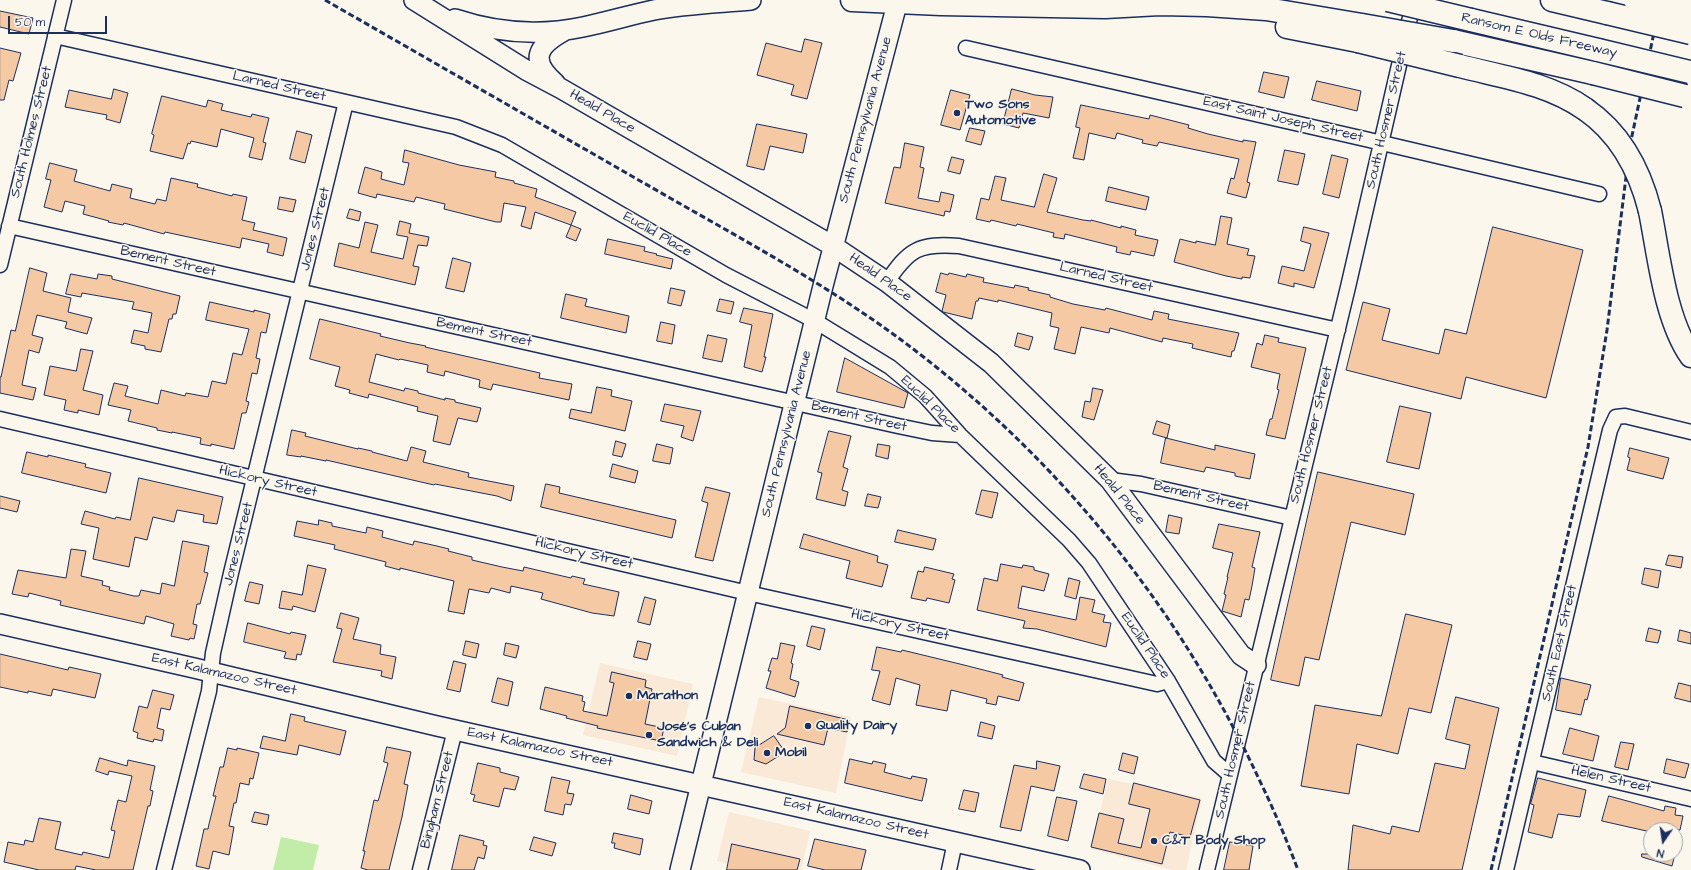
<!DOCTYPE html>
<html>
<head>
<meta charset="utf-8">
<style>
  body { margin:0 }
  #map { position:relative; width:1691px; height:870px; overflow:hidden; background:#fbf7ec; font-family:"Architects Daughter",sans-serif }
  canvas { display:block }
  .north { position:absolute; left:1643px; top:822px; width:40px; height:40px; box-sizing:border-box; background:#fbf7ec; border:1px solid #a1a7b3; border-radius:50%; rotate:193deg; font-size:11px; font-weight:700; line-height:16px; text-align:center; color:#1b2f5e }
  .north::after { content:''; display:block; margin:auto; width:14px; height:18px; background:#1b2f5e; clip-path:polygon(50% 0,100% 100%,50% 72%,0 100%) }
  .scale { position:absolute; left:8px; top:16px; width:99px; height:18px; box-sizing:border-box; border:2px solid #1b2f5e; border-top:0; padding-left:5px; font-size:12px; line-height:14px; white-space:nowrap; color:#1b2f5e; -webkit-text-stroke:3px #fbf7ec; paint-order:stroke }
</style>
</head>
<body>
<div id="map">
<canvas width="1691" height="870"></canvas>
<div class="north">N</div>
<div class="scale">50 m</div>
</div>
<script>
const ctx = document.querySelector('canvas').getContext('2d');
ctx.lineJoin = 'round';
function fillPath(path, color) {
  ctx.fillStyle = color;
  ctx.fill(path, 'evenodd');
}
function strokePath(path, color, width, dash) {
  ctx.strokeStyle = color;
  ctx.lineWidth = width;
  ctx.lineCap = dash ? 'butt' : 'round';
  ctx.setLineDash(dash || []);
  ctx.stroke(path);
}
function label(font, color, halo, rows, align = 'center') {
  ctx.font = font + ' "Architects Daughter",sans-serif';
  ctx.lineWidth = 3;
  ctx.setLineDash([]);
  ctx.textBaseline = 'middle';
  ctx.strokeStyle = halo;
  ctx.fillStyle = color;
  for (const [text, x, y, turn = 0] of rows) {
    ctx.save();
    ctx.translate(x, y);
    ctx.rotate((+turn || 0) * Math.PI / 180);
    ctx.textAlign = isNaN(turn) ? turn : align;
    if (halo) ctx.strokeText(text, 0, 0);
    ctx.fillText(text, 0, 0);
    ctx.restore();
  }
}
const built = new Path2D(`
  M600,663L693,684L677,756L583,735Z
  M759,697L851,717L836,793L741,772Z
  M1108,779L1202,798L1186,870H1172L1091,849Z
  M729,812L810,831L801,870H754L717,861Z`);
const green = new Path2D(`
  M281,837L319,845L313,870H273Z`);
const building = new Path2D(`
  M0,11L33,18L29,34L0,27Z
  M805,39L822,43L807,99L791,95L794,85L757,75L766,43L801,52Z
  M0,48L21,53L13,81L9,80L4,100H0Z
  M1264,72L1289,77L1284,98L1259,92Z
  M1317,81L1361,91L1357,111L1312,100Z
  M114,89L128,93L120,123L106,119L107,115L65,107L69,90L111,99Z
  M1012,89L1035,95L1053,97L1049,118L1023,113L1019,128L1003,124Z
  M951,90L970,95L960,130L941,125Z
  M162,96L206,107L208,100L223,104L221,110L251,117L252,114L269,118L263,142L266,143L262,160L249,157L254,138L221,129L217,147L191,141L190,144L188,143L183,159L150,151L154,135L152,134Z
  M1081,105L1149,119L1150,115L1189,125L1188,128L1208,134L1243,142V140L1256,142L1247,182L1250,183L1246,198L1227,193L1231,178L1234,179L1239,159L1159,142L1157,146L1142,143L1143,140L1117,133L1115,139L1089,133L1084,160L1073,158L1080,128L1076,127Z
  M757,124L807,134L803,153L770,146L764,170L747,166Z
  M970,128L985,131L981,145L966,141Z
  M297,131L312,135L305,163L290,159Z
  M905,143L924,147L920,167L924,168L918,198L939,202L941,192L954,195L950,212L945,211L944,216L885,203L894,167L900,168Z
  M405,150L459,165L496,172L495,177L514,181V183L537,189L535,197L576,212L571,225L581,229L576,241L566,237L571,225L535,212L531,229L521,226L526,207L504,203L501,222H496L444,209L445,204L416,197L414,202L377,194L376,198L358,193L365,167L382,172L381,179L404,185L409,163L403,162Z
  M1285,150L1305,154L1298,185L1278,181Z
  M1332,155L1348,159L1339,198L1323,194Z
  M952,157L964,160L960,174L948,171Z
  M50,163L77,170L74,181L110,191L112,184L132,189L130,198L155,204L157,199L166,201L171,178L198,184L197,187L232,196L233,194L247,197L242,220L255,223L253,230L287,238L283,256L267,252L269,244L242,238L240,248L165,232L164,234L124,223L123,225L108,222L109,221L83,214L85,206L65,201L62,212L44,207L51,180L46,179Z
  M1044,174L1057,178L1047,212L1083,220L1091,221V220L1121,228V226L1136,230L1135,235L1158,240L1154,256L1131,251L1130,255L1116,252L1117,247L1065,234L1064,239L1053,237L1054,233L1017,224L1016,226L991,220L990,222L976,219L981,198L989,200L995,176L1006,178L1001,200L1034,207Z
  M1109,187L1149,197L1146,210L1106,201Z
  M280,197L296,200L293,212L278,209Z
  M350,209L361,212L359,221L347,218Z
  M1221,216L1232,218L1227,244L1249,249L1247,255L1255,256L1250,278L1242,277V279L1226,276L1174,262L1180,239L1196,243V241L1215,245Z
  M400,221L411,224L409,233L429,237L427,246L418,245L413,266L419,267L415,285L334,266L339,243L359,248L365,222L378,225L371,252L403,259L408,237L397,235Z
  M1304,227L1329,233L1314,288L1294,283V287L1278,283L1282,266L1304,271L1311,244L1301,241Z
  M1493,227L1583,250L1546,398L1466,377L1461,399L1346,370L1363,302L1390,309L1382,340L1439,354L1445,329L1466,334Z
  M608,239L645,247L644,251L657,254L656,255L673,259L671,269L605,254Z
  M453,258L471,263L464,292L446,288Z
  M30,268L47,273L43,291L71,298L68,312L92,318L87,334L65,328L67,322L37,315L32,335L43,338L39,353L29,350L22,385L36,388L33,400L0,393V377H1L11,330L15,331Z
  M941,273L948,275L949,273L966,277L967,274L984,278L983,282L1014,288L1015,285L1029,288L1028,290L1050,295V297L1073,304L1105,310L1106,308L1152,320L1154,311L1169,314L1168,319L1239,333L1234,351H1232L1231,357L1192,348L1193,344L1163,338L1162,342L1110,328L1109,333L1081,327L1075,354L1054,349L1059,328L1050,326L1052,313L998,300V302L979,298L978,301H976L972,319L943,312L942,311L946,295L936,292Z
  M71,274L97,279L98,274L112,276V279L180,296L176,314H173L172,319H169L161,352L145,349V346L131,343L134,330L148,333L152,313L132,309L134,302L82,293L81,297L66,294Z
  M671,288L685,291L681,306L668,303Z
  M566,294L587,299L585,306L629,316L626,333L561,318Z
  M720,299L734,302L731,314L717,311Z
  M210,302L254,312V310L270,314L266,333L261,332L256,358L260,359L257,374L252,373L246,401L249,402L246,413H242L234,449L211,444V446L200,444L201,438L172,432V433L157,430V428L128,421L131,410L108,405L114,383L128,386L125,396L158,404L161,390L185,396L186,393L208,397L212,381L226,384L233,353L242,355L249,329L206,320Z
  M744,308L773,314L764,357H766L762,372L744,367L752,325L740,322Z
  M320,319L381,334L380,336L410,343L426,346L425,347L540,373L539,378L572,384L569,400L493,384L491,390L479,387L480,380L445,371L444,376L427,372L428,365L400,359L399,360L376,354L369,382L404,391L405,388L418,391V393L445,400V398L455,400V402L481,408L477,422L458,418L450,445L433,441L438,416L417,411L418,407L369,394L368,398L349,393L350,390L335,386L340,367L310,359Z
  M661,322L675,325L672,344L657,341Z
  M1018,333L1033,337L1029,350L1015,346Z
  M708,335L727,339L722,362L703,358Z
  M1265,335L1279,338L1278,342L1306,348L1285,439L1266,435L1270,419H1272L1279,390L1277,389L1280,374L1251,367L1257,343L1262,345Z
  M81,349L93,351L83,390L103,395L99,415L78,410V413L64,410L66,400L44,395L50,366L76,371Z
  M845,358L908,393L904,408L837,392Z
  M597,387L612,390L611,396L632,401L625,431L569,418L571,409L591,413Z
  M1093,388L1103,390L1094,420L1082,417L1085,401L1090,402Z
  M665,404L701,411L693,441L681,437L684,426L661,421Z
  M1400,406L1431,413L1419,469L1387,462Z
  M1157,421L1170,425L1167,438L1153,434Z
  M292,430L306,433L305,436L358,449V448L372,451V452L407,461L411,447L426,451L423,462L469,473L468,477L514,486L511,501L497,496L435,484L434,485L326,460V461L301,456V457L287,455Z
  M829,431L851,436L843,467L848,469L842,490L848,492L845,506L816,499L822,473L818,472Z
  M1166,438L1215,450V445L1255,454L1250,479L1235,476V473L1206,467L1204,472L1161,463Z
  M616,441L626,444L622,457L613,455Z
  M657,444L673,448L670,464L653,461Z
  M878,444L890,446L888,459L876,456Z
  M1630,448L1669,458L1663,479L1627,470L1630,458L1628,457Z
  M27,452L48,457V455L86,464L85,467L111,473L106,493L22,473Z
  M613,464L638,471L635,483L610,477Z
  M1318,472L1414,494L1405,535L1351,522L1319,660L1305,657L1299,686L1271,680Z
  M139,478L223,497L217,524L203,522L204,515L177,510L174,522L153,517L147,540L135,537L129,567L93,559L99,528L81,524L85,511L115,519L116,517L130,520Z
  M546,484L560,487L559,493L676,520L672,538L541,507Z
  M706,487L730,493L713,561L695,557L708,503L702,501Z
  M982,490L998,493L992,518L976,514Z
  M868,494L881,497L878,508L865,506Z
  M0,496L20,501L17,512L0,508Z
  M1169,515L1182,518L1179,534L1166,532Z
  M319,520L332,523V526L366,533L367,527L383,531L382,537L413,545L414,541L437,546L449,549L448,551L472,557V560L502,567L523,571L524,567L571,578L572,576L585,579L583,584L619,592L614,616L592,613L541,599L543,593L511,586L510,593L491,588L489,593L469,589L464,614L448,611L454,581L400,568V570L385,566L386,562L334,549L335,545L294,536L297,521L318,525Z
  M1219,524L1260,532L1252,567L1255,568L1252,586L1249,600L1245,599L1241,617L1222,611L1226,595L1224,594L1228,577H1227L1233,553L1213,548Z
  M898,530L936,539L933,550L895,542Z
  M804,534L878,556L877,562L888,565L882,587L846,578L850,561L800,548Z
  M183,541L209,546L204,572L208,573L200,604H197L193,624L197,625L194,639L190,638L189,640L171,636L174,624L146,616L144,624L60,605L61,601L29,593L28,597L12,594L18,570L66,578L71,549L86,551L81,576L103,581L102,585L110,587L109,590L134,596H139L141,590L160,594L162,583L174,586Z
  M1669,555L1683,557L1681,568L1666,565Z
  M1001,564L1022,568L1023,565L1034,567V570L1049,574L1044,591L1022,586L1018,608L1076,620L1080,597L1095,600L1092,612L1105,615L1103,622L1111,623L1106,647L1037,629L1023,628L1025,621L977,610L984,578L997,581Z
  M308,565L326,569L315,612L293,606L292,610L279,608L282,591L302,595Z
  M925,567L954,574L952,579L955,580L949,603L927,598L926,601L911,598L918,571L923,572Z
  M1645,568L1661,571L1658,588L1642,584Z
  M1069,578L1080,581L1076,599L1065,596Z
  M250,582L263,585L259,604L245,601Z
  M645,597L656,600L650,625L638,622Z
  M341,613L359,618L353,639L381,645L380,654L396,657L392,679L381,676L382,671L333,662L342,629L337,628Z
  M1406,614L1452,625L1431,713L1409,708L1398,754L1357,744L1349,794L1301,786L1315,705L1381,716Z
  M248,623L290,634L291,632L306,635L301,655L297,654L296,660L284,658L286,652L244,642Z
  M812,626L825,629L820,650L807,646Z
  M1649,628L1661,631L1658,643L1646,641Z
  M1680,630L1691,633V644L1678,641Z
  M466,641L479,644L476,658L463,655Z
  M638,641L651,644L647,660L634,657Z
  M506,643L519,646L516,658L504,655Z
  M781,643L795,646L791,663L793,664L790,679L799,682L795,697L766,688L771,671H768L772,658L777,659Z
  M877,647L901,652L902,650L964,665L1003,675L1002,677L1024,683L1019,701L998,696L996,705L986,703L987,699L951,690L947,711L916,705L920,685L896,678L890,705L872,700L880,671L872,670Z
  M0,654L68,670L69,667L101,674L95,698L53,689L51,696L28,691V693L0,687Z
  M454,661L466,664L460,692L447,689Z
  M612,672L646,680L645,687L652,689L645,724L664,728L661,741L597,728L598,726L566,718L567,716L540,709L545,687L583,696L582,701L585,702L583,711L607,716L614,683L610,682Z
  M498,678L513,682L508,706L492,702Z
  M1561,678L1591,685L1587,700L1585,699L1581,715L1556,710Z
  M1679,683L1691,686V702L1675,698Z
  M153,690L174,695L170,710L161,708L157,728L164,730L162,741L154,739L153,742L137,738L138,733L133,731L139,706L147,708Z
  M1456,697L1499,708L1462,870H1348L1353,825L1390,834L1392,826L1419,832L1435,763L1465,769L1470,745L1446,739Z
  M790,706L849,720L847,732L828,728L824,745L777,734L785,728Z
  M291,714L305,717L304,721L346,731L340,755L299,745L297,755L260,748L263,736L285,741Z
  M981,722L995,726L992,739L978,736Z
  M1570,728L1599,736L1593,761L1563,754Z
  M774,736L785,752L766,764L754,760L755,748Z
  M1621,742L1634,744L1628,770L1615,767Z
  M387,747L411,752L404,784L408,785L402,817L389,870H368L361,868L365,851H363L374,800L378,801L379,798L388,763L384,762Z
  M228,748L237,750V748L259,753L253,779L250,778L249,785L240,783L236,803H234L229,826L234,827L229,855L213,851L209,869L196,866L204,829H208L209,824L216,796H213L220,767H223Z
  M1123,753L1138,757L1134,774L1119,770Z
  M100,758L127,766L128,760L155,766L150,790L153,791L150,806H148L133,870H96L76,866L75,870H39L4,862L8,842L24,845L25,840L33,842L39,818L61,822L55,849L82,855L83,852L109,858L115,831L111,830L118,800L126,802L132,776L109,771L108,775L96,771Z
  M850,759L872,764L873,761L886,764L884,772L911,779L912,776L927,779L922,801L845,783Z
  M1667,759L1689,764L1685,778L1664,773Z
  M1037,761L1060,766L1054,791L1031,786L1021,831L1000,827L1014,765L1036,769Z
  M478,763L500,768V772L519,777L515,790L504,788L499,807L473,801L475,795L471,794Z
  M1084,774L1106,779L1103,794L1080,788Z
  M552,777L570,781L567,793L574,794L571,805L565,804L563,815L545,811Z
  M1538,778L1586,790L1580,817L1558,814L1552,838L1528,832L1534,805L1531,804Z
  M1134,783L1200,800L1190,837L1170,832L1162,864L1091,847L1099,813L1124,819L1118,843L1141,848L1150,809L1129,804Z
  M964,790L979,793L975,812L959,809Z
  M631,795L652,801L649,814L628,809Z
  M1609,796L1664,811L1665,806L1676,808L1675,815L1683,816L1680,830H1651V832L1602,821Z
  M1057,797L1077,801L1068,841L1048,836Z
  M255,812L269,815L267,825L252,822Z
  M614,833L643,839L640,855L614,848L615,843H612Z
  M460,835L484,841L483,845L487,846L484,859L478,857L474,870H452Z
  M534,837L556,843L552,856L530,850Z
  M815,839L866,850L861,870H825L808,866Z
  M1230,842L1253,846L1249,870H1224Z
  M732,844L800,859L797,870H727Z
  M1642,854H1675L1672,866L1642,857Z`);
const street = new Path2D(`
  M55,36L456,127L502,145L726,275L815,321L890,367L925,396L960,435L1069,540L1089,563L1168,681L1214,761L1230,775
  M966,48L1365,139L1599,194
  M9,226L898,426L932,433L960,435
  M0,265L64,0
  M887,282C909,249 919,243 959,246L1338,330
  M0,419L748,593L1157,684L1168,681
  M1110,480L1141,484L1292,518
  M1532,762L1691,799
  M164,870L209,691L213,653L231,573L346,102
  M420,870L455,730
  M949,870L955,842
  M1207,870L1348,287L1414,0
  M1506,870L1610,430L1616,417L1625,416L1691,432`);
const secondary = new Path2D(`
  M414,0L526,70L560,88L833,246L887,282L991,363L1110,480L1241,655L1256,665
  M455,19C497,33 540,36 583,27C607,22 630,15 654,10C686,4 719,3 751,0
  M555,83C529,60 537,46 564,31
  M0,624L194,668L437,726L1080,870
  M680,870L823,286L898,0`);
const highway = new Path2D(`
  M852,0L941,4L1105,7L1160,4L1207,5L1266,9L1362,25
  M1552,0L1607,13
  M1471,20L1598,50
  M1287,27L1358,41
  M1453,41L1593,73
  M1460,66C1503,77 1548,83 1585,109
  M1650,211C1659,256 1665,319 1691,356`);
const rail = new Path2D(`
  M325,0C440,66 555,132 670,198C756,247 843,294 921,355C1066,468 1180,611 1258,777C1273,808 1286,838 1298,870
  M1491,870L1588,447L1607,330L1630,145L1661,0`);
const highwayBridge = new Path2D(`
  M1388,0L1471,20
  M1635,0L1691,11
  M1607,13L1691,33
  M1362,25L1453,41
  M1358,41L1460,66
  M1598,50L1690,72
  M1593,73L1685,96
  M1585,109C1620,133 1640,171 1650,211`);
const markers = [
  [957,113,4,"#1b2f5e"],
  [629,696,4,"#1b2f5e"],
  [808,726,4,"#1b2f5e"],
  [649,735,4,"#1b2f5e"],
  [767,753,4,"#1b2f5e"],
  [1154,841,4,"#1b2f5e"]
];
const streetNames = [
  ["Ransom E Olds Freeway",1539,36,13],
  ["Larned Street",279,87,13],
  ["Heald Place",602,112,30],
  ["South Pennsylvania Avenue",866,120,-75],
  ["East Saint Joseph Street",1283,120,13],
  ["South Hosmer Street",1387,120,-77],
  ["South Holmes Street",32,132,-76],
  ["Jones Street",316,229,-76],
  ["Euclid Place",657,235,30],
  ["Bement Street",168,262,13],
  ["Heald Place",880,278,35],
  ["Larned Street",1106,278,13],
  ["Bement Street",484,333,12],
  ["Euclid Place",930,405,44],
  ["Bement Street",859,417,13],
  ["South Pennsylvania Avenue",787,434,-76],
  ["South Hosmer Street",1312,435,-76],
  ["Hickory Street",268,482,13],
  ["Heald Place",1119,495,51],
  ["Bement Street",1201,497,13],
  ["Jones Street",239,544,-76],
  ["Hickory Street",584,554,13],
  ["Hickory Street",900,626,13],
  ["South East Street",1560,643,-77],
  ["Euclid Place",1145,646,56],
  ["East Kalamazoo Street",224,675,13],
  ["East Kalamazoo Street",540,748,12],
  ["South Hosmer Street",1236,750,-77],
  ["Helen Street",1611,780,13],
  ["Bingham Street",438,800,-76],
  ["East Kalamazoo Street",856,819,13]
];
const poiNames = [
  ["Two Sons",965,105],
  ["Automotive",965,121],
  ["Marathon",637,696],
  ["Quality Dairy",816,726],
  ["José's Cuban",657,727],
  ["Sandwich & Deli",657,743],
  ["Mobil",775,753],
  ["C&T Body Shop",1162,841]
];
fillPath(built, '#fae9d7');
fillPath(green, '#c2eda9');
fillPath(building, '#f6c9a5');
strokePath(building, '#1b2f5e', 1);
strokePath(street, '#1b2f5e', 17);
strokePath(secondary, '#1b2f5e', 22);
strokePath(highway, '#1b2f5e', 25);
strokePath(street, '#fbf7ec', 14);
strokePath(secondary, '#fbf7ec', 19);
strokePath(highway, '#fbf7ec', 22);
strokePath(rail, '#1b2f5e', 3, [6, 3]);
strokePath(highwayBridge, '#1b2f5e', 25, []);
strokePath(highwayBridge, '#fbf7ec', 22);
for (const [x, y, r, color] of markers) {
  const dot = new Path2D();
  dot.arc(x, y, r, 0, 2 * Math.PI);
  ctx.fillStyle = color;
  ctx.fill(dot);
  strokePath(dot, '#fbf7ec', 1.5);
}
label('14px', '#1b2f5e', '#fbf7ec', streetNames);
label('bold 14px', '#1b2f5e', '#fbf7ec', poiNames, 'left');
</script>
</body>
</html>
